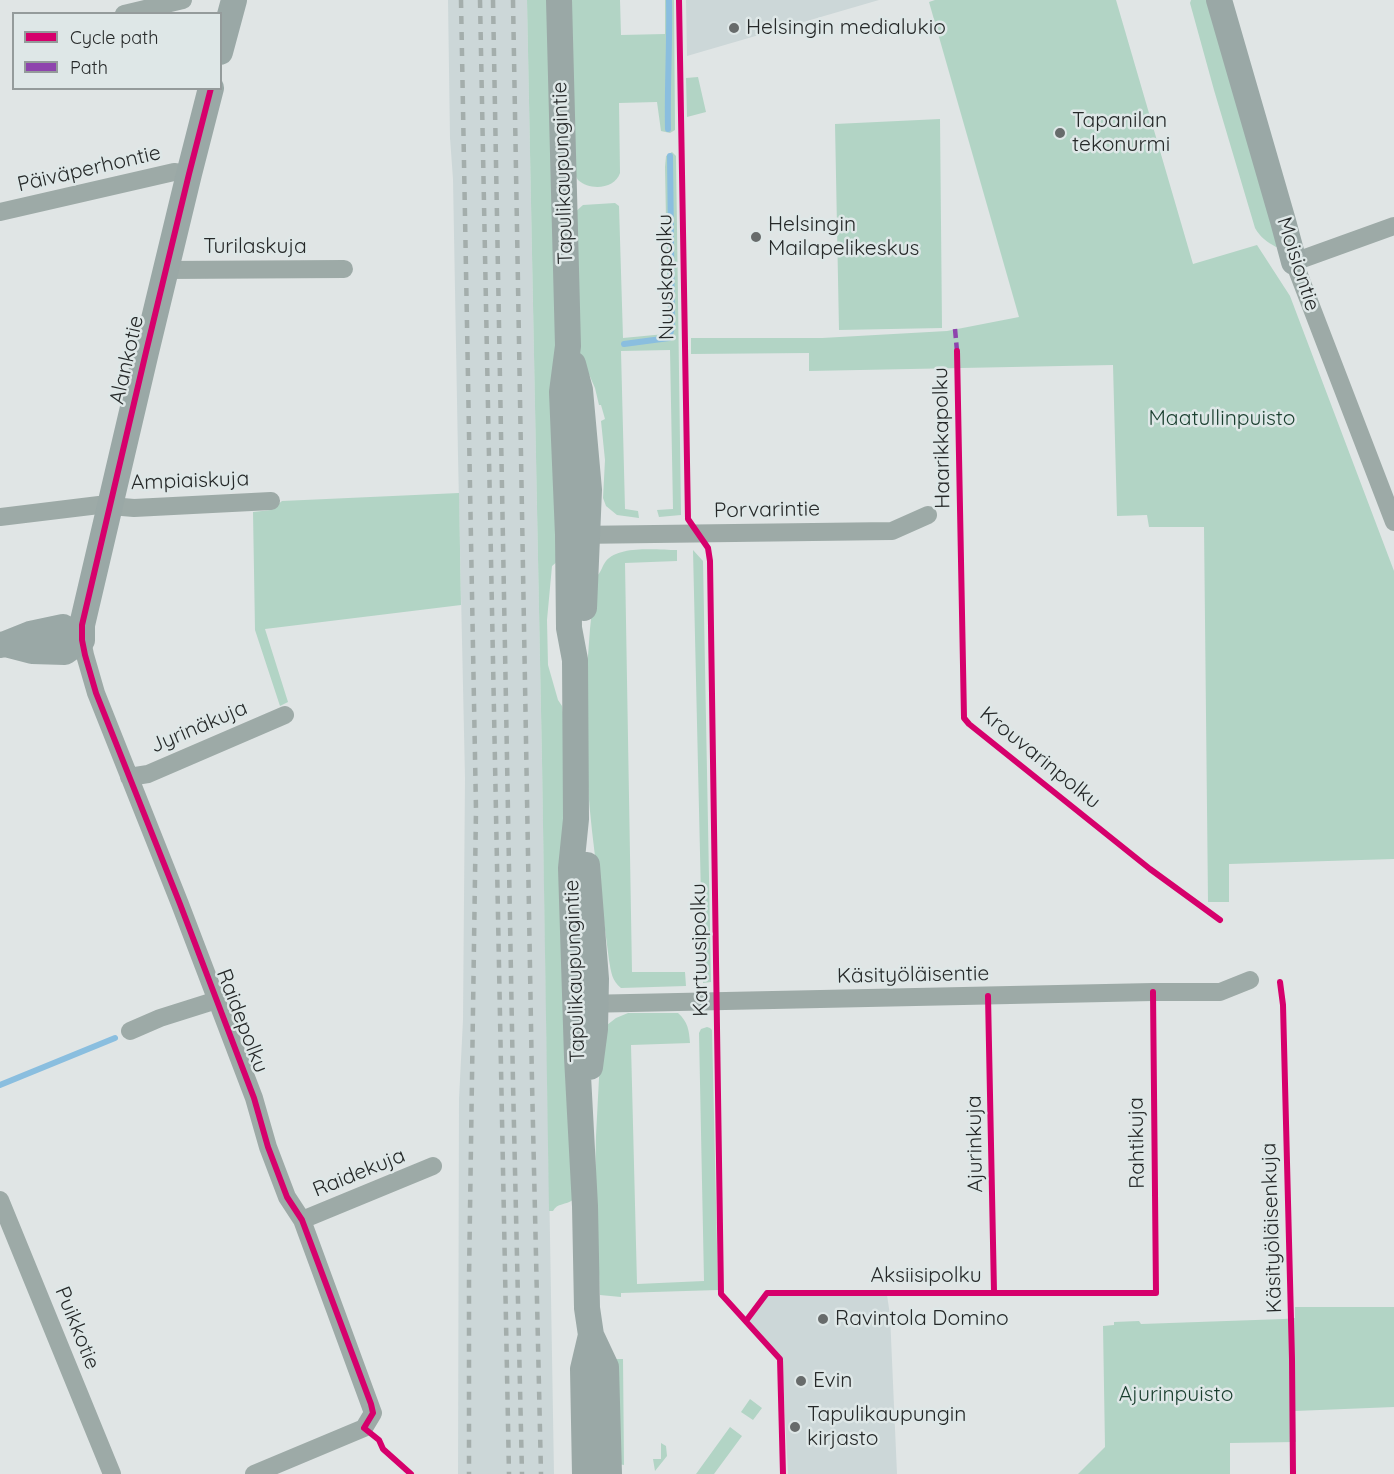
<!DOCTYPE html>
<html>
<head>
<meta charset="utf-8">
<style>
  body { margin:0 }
  #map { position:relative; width:1394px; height:1474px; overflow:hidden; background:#e0e5e5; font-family:Quicksand,sans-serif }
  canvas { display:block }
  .legend { position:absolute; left:12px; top:12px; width:210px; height:78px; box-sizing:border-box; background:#dee7e7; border:2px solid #949b9b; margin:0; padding:8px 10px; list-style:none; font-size:18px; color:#262929 }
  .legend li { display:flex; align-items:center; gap:12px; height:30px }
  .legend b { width:30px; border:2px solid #949b9b }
</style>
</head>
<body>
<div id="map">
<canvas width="1394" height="1474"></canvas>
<ul class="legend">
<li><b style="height:8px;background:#d6006c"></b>Cycle path</li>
<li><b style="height:8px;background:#8e44ad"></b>Path</li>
</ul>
</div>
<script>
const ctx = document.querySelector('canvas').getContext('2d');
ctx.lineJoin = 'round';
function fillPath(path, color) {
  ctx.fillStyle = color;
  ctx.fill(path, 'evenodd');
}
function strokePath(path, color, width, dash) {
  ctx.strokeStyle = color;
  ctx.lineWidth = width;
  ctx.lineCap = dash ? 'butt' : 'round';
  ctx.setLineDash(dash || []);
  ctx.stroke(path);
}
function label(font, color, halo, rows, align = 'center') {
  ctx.font = font + ' Quicksand,sans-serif';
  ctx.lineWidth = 5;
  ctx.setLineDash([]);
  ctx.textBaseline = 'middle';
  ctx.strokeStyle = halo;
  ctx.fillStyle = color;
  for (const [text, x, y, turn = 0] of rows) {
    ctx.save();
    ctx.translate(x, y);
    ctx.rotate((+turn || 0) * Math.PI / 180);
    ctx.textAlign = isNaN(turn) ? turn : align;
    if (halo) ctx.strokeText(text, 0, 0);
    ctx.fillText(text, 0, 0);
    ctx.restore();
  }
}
const built = new Path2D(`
  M448,0H527L542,761L554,1474H458L459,1099L463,1020L465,778L458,456L453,179L450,138Z
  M686,0H879L687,56Z
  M768,1295H887L890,1315L897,1474H788L782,1358L749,1322Z`);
const green = new Path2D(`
  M527,0H548L555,311L558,561L552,566L547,620L548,665L558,700L562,706L565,725L573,1200C566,1205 557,1203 553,1211H549L542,761Z
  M569,0H620L621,35L665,34V0H674L675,130L670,133L661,131L657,102L619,103L620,173C615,189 590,191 578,180C576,177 575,174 573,171Z
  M935,0H1116L1193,264L1257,245L1290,296L1394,571V859L1229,864V902H1208L1204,527H1149L1147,515L1117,516L1113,365L809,371V353L691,354V338H822L947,331L1019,317L929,2Z
  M1191,0H1210L1282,245L1276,247C1267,242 1260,237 1255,228L1214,90L1190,3Z
  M698,77L706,112L687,117L686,78Z
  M940,119L942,328L839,330L835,124Z
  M672,152L676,156L681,515L659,517L657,510L673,509L670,350L621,351L625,509L638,511L639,518L617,515L606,506L603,498L605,460L601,421L605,419L601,405H599L595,388L580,354L574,213L583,205L615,203L619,206L623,338L665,334L668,328L665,167L666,156Z
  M459,493L461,605L265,629L288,702L280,706L255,630L253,512L271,510L282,501Z
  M677,550V561L625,563L632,972H685L686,986L621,988C612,981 611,972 609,960C602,903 592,845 588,787C584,717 586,647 596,577C601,573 602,566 606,561C619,545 658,550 677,550Z
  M693,550L703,561L711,982L703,983Z
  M628,1013H678C688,1022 689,1030 690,1043L631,1045L637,1284L704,1281L699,1033L701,1029L707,1027L710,1028L712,1030L718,1290L621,1293V1297L600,1295L595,1186L596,1136L600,1059L607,1025L616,1018Z
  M1295,1307H1394V1407L1295,1411L1296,1442L1230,1443V1474H1078L1105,1447L1103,1326L1114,1325V1322L1139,1321L1141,1324L1284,1319L1295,1318Z
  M612,1359H623L624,1465L618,1464Z
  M750,1399L762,1408L753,1420L741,1412Z
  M730,1427L742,1436L714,1474H696Z
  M661,1443L666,1446L667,1456L655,1471L653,1459H661Z`);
const stream = new Path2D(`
  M668,129C667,86 670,43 669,0
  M624,344L669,338L672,327L670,156
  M0,1085L115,1038`);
const street = new Path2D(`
  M124,14L183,0
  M0,212L174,172L189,174
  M1394,226L1294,262L1394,522
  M165,270L344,269
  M0,517L99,505L134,508L271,501
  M576,535L892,531L928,515
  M82,640L85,655L96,693L180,904L254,1098L268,1147L287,1197L302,1220L373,1413L364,1428L254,1474
  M129,777L148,774L285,715
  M583,1004L1153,992H1220L1250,980
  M130,1031L160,1018L217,1000
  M0,1200L112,1474
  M302,1220L433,1166`);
const secondary = new Path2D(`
  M559,0L568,346L562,392L568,535L569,628L575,660L576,819L571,868L577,1057L585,1206L587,1308L591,1335L606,1367L609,1474
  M1219,0L1283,221L1294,262
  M220,52L234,0
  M573,364L580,390L589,490L584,608
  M82,640V625L146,352L189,174L211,88
  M5,644L32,651L65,652L82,640
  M0,645L5,644L30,634L63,627L82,640
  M587,865L596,979L595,1029L590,1067
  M585,1474L583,1369L591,1335`);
const rail = new Path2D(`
  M461,0L476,810L469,1278V1474
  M480,0L509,1474
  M493,0L513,1083L522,1474
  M513,0L532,1082L541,1474`);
const quiet = new Path2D(`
  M955,329L957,351`);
const cycleway = new Path2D(`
  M679,0L688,519L708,548L710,561L721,1294L780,1359L783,1474
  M211,88L189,174L146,352L82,625V640L85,655L96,693L180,904L254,1098L268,1147L287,1197L302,1220L371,1404L373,1413L364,1428L379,1440L383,1449L411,1474
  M957,351L964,718L969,724L1150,869L1220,920
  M1280,982L1283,1005L1292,1359L1293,1474
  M988,996L994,1292
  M746,1321L767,1293H1156L1153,992`);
const markers = [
  [734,28,6,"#676b6b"],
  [1060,133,6,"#676b6b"],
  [756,237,6,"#676b6b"],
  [823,1319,6,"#676b6b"],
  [801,1381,6,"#676b6b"],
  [795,1427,6,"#676b6b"]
];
const poiNames = [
  ["Helsingin medialukio",746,28],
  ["Tapanilan",1072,121],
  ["tekonurmi",1072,145],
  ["Helsingin",768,225],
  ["Mailapelikeskus",768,249],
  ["Ravintola Domino",835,1319],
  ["Evin",813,1381],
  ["Tapulikaupungin",807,1415],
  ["kirjasto",807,1439]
];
const streetNames = [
  ["Päiväperhontie",89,169,-13],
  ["Tapulikaupungintie",563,173,-92],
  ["Turilaskuja",255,247],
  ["Moisiontie",1298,264,72],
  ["Nuuskapolku",666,277,-91],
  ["Alankotie",127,360,-77],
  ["Haarikkapolku",942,438,-91],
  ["Ampiaiskuja",190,481,-2],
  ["Porvarintie",767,510,-1],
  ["Jyrinäkuja",199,727,-23],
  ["Krouvarinpolku",1040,758,39],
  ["Kartuusipolku",700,950,-91],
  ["Tapulikaupungintie",575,971,-92],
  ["Käsityöläisentie",913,975,-1],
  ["Raidepolku",242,1021,69],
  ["Rahtikuja",1137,1143,-91],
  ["Ajurinkuja",975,1144,-91],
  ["Raidekuja",359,1173,-22],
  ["Käsityöläisenkuja",1272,1228,-92],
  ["Aksiisipolku",926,1276],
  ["Puikkotie",77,1328,68]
];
const parkNames = [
  ["Maatullinpuisto",1222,419],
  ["Ajurinpuisto",1176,1395]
];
fillPath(built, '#ccd7d8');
fillPath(green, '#b2d4c5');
strokePath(stream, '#8abedf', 6);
strokePath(street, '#9daaa7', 18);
strokePath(secondary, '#9aa8a6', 26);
strokePath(rail, '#a4aeac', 4.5, [8, 8]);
strokePath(quiet, '#8e44ad', 4.5, [9, 4.5]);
strokePath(cycleway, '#d6006c', 6);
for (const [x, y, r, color] of markers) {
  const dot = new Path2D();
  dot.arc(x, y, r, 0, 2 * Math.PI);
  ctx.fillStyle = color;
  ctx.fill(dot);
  strokePath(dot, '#dee7e7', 2);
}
label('21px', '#262929', '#dee7e7', poiNames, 'left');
label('21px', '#262929', '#dee7e7', streetNames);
label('21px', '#193e2e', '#dee7e7', parkNames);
</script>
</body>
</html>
